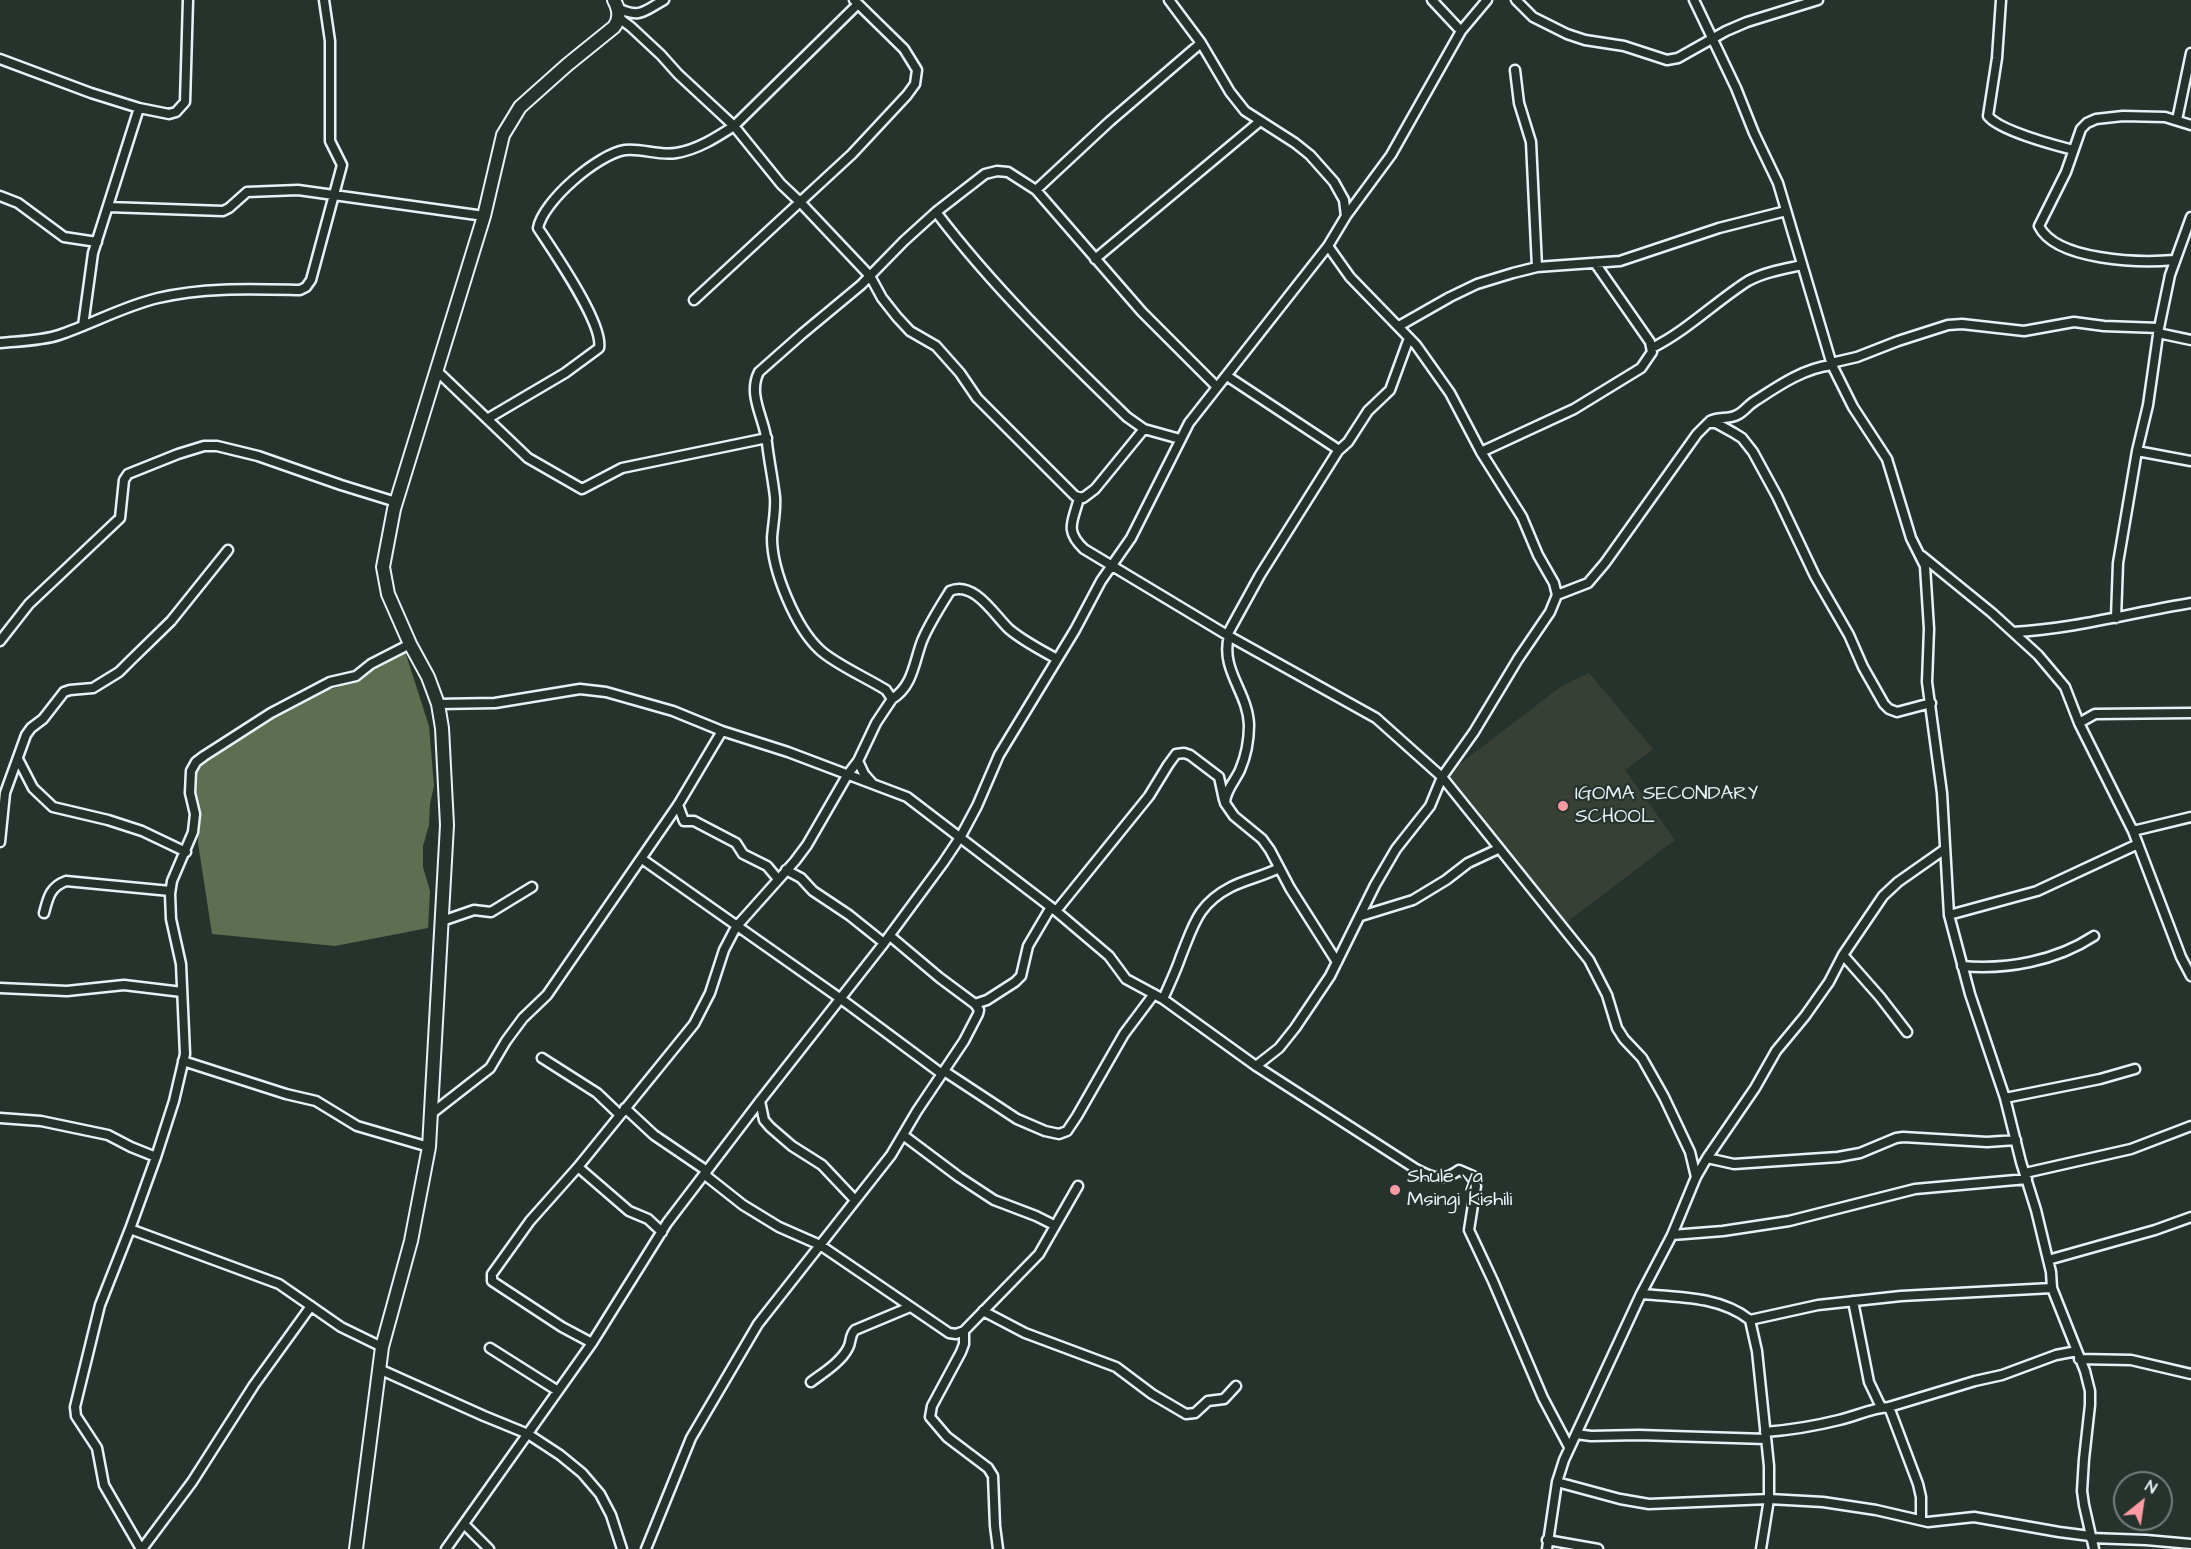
<!DOCTYPE html>
<html>
<head>
<meta charset="utf-8">
<style>
  body { margin:0 }
  #map { position:relative; width:2191px; height:1549px; overflow:hidden; background:#26332d; font-family:"Architects Daughter",sans-serif }
  canvas { display:block }
  .north { position:absolute; left:2113px; top:1471px; width:60px; height:60px; box-sizing:border-box; background:#26332d; border:2px solid #747f7e; border-radius:50%; rotate:30deg; font-size:16px; font-weight:700; line-height:24px; text-align:center; color:#e8f1f8 }
  .north::after { content:''; display:block; margin:auto; width:21px; height:27px; background:#ff9aa2; clip-path:polygon(50% 0,100% 100%,50% 72%,0 100%) }
</style>
</head>
<body>
<div id="map">
<canvas width="2191" height="1549"></canvas>
<div class="north">N</div>
</div>
<script>
const ctx = document.querySelector('canvas').getContext('2d');
ctx.lineJoin = 'round';
function fillPath(path, color) {
  ctx.fillStyle = color;
  ctx.fill(path, 'evenodd');
}
function strokePath(path, color, width, dash) {
  ctx.strokeStyle = color;
  ctx.lineWidth = width;
  ctx.lineCap = dash ? 'butt' : 'round';
  ctx.setLineDash(dash || []);
  ctx.stroke(path);
}
function label(font, color, halo, rows, align = 'center') {
  ctx.font = font + ' "Architects Daughter",sans-serif';
  ctx.lineWidth = 4.5;
  ctx.setLineDash([]);
  ctx.textBaseline = 'middle';
  ctx.strokeStyle = halo;
  ctx.fillStyle = color;
  for (const [text, x, y, turn = 0] of rows) {
    ctx.save();
    ctx.translate(x, y);
    ctx.rotate((+turn || 0) * Math.PI / 180);
    ctx.textAlign = isNaN(turn) ? turn : align;
    if (halo) ctx.strokeText(text, 0, 0);
    ctx.fillText(text, 0, 0);
    ctx.restore();
  }
}
const built = new Path2D(`
  M1589,673L1653,749L1625,770L1675,840L1564,924L1448,773L1559,688Z`);
const green = new Path2D(`
  M403,645L429,726L434,786L430,804L429,825L423,846V867L430,891L428,928L335,946L212,934L198,843L199,820L192,793L194,765L306,692L336,688L359,676Z`);
const minor = new Path2D(`
  M1169,0L1201,43L1230,92L1245,111L1295,143L1310,155L1334,182L1344,200L1346,216
  M1432,0L1461,31
  M1516,0L1533,17L1567,34L1585,40L1624,46L1667,60L1678,58L1726,31L1747,22L1818,0
  M1694,0L1736,88L1754,133L1778,183L1832,365L1853,407L1887,459L1911,538L1925,566L1929,629L1927,682L1942,793L1949,915L1970,994L2005,1098L2021,1162L2036,1210L2051,1272L2052,1288L2085,1371L2090,1391V1405L2084,1459L2082,1491L2084,1505L2094,1549
  M2001,0L1997,58L1988,116C2000,131 2054,145 2073,150
  M618,8C640,19 644,11 664,0
  M619,18L631,27L661,55L678,74L734,126L781,184L800,202L870,276L882,298L897,317L910,331L936,346L960,373L977,398L1075,496L1083,498L1095,489L1144,429
  M0,59L91,93L139,108L169,114L176,112L185,102L188,0
  M1515,70L1519,103L1531,142L1537,267
  M2177,120L2191,53
  M1036,190L1109,122L1201,43
  M0,196L18,203L64,237L97,242
  M108,207L223,211L229,208L247,192L298,190L484,216
  M936,212C993,287 1060,352 1127,417L1144,429L1180,439
  M1095,259L1259,122
  M2174,260C2141,263 2056,261 2039,226L2066,172L2081,129L2087,123L2096,119L2123,116L2165,117L2191,125
  M694,300L852,154L907,95L915,84L917,70L904,49L854,0
  M83,326L93,253L139,108
  M1399,326L1450,297L1477,284L1513,273L1537,267L1620,261L1719,228L1786,211
  M2158,333L2191,340
  M0,343C19,341 41,341 59,335C92,324 124,306 158,298C204,287 253,289 300,290L306,287L311,280L342,165L330,141V41L324,0
  M1652,348C1688,330 1715,302 1748,281C1765,272 1784,269 1802,265
  M1831,363L1857,357L1898,341L1948,325L1962,324L2024,331L2074,322L2104,326L2159,328
  M437,371L528,458L582,489L622,468L767,438
  M1227,376L1336,448L1338,451L1260,575L1227,635
  M487,419L565,373L599,348C604,324 553,251 538,228C543,201 598,154 625,150C642,148 659,156 676,153C697,150 717,137 734,126L858,4
  M1710,421C1718,416 1728,420 1737,415C1744,412 1748,405 1755,401C1778,386 1804,368 1832,365
  M1338,451L1348,442L1368,411L1390,390L1409,338
  M2137,451L2191,461
  M1481,452L1574,409L1641,368L1652,352L1650,342L1595,263
  M1079,498C1073,522 1064,530 1084,549L1227,635L1376,718L1442,777L1589,960L1607,995L1617,1028L1624,1039L1642,1058L1664,1097L1690,1152L1696,1177
  M1922,556L1992,613L2038,655L2065,687L2079,723L2133,831L2181,957L2191,976
  M1557,595L1588,583L1605,563L1697,434L1708,423H1716L1734,433L1742,438L1753,452L1777,496L1815,576L1849,635L1863,667L1884,704L1889,709L1897,712L1931,703
  M2116,618L2118,563L2137,451L2148,405L2159,328L2170,275L2191,217
  M2013,632C2073,629 2131,613 2191,603
  M1229,636C1220,670 1248,692 1249,725C1249,740 1246,756 1240,770C1235,781 1225,791 1225,803L1234,816L1262,839L1270,850L1290,888L1337,962
  M0,641L29,604L120,518L124,480L128,474L178,454L204,446H217L258,456L341,485L396,502
  M892,699C913,686 914,662 922,641C929,624 940,607 950,591C974,580 995,616 1009,629C1023,641 1041,650 1057,659
  M438,704L495,703L580,689L606,692L673,711L722,731L788,752L907,797L1056,911L1109,956L1126,979L1163,999L1256,1066L1416,1169C1433,1178 1443,1182 1459,1170L1473,1176L1476,1186L1469,1230L1493,1281L1543,1398L1569,1447
  M2079,723L2095,714L2191,713
  M18,759L33,788L53,807L108,820L142,831L186,852
  M858,761L864,774L872,783
  M678,805L684,821H694L736,843L743,854L767,866L778,879
  M2133,831L2191,817
  M0,842L5,793L26,735L31,728L43,719L64,692L70,690L93,688L119,672L130,661L171,621L228,550
  M642,859L841,999L942,1074
  M786,870L801,878L813,891L849,915L884,943
  M1056,911L1149,796L1168,765L1176,754L1184,753L1190,755L1219,777L1224,800
  M44,913C48,898 50,887 66,881L170,891
  M1949,915L2037,891L2138,844
  M1361,916L1413,900L1446,880L1468,863L1498,849
  M442,921L474,910L491,912L532,887
  M1843,955L1880,997L1907,1032
  M1962,966C2007,970 2056,961 2094,936
  M0,988L67,991L124,985L182,992
  M1163,999C1169,985 1176,971 1181,956C1194,924 1198,904 1231,887C1247,879 1264,876 1279,868
  M975,1004L987,1000L1015,982L1021,976L1028,946L1051,907
  M542,1058L597,1093L620,1115
  M183,1061L286,1094L316,1101L357,1126L429,1147
  M1256,1066L1279,1048L1295,1028L1330,976L1375,885L1396,849L1430,806L1442,777L1474,732L1518,659L1550,612L1557,595L1554,583L1538,555L1522,517L1481,452L1450,393L1416,345L1350,277L1328,246
  M944,1071L1017,1119L1045,1131L1059,1134L1067,1131L1077,1116L1124,1034L1154,994
  M2005,1098L2100,1079L2135,1069
  M760,1101L764,1120L770,1127L792,1146L822,1165L855,1200
  M625,1108L654,1135L707,1171
  M431,1114L490,1068L506,1041L523,1018L547,995L678,805L722,731
  M0,1118L41,1121L108,1135L131,1147L156,1157
  M903,1135L959,1177L994,1200L1036,1216L1054,1225
  M1707,1158L1734,1164L1838,1157L1860,1153L1896,1138L1903,1137L1987,1142L2016,1140
  M578,1167L629,1211L648,1219L662,1232
  M2025,1173L2131,1149L2191,1126
  M705,1175L743,1205L779,1227L820,1245L949,1333L956,1334L964,1331L1039,1254L1078,1186
  M130,1229L279,1284L341,1327L382,1347
  M1672,1235L1723,1231L1789,1221L1915,1189L2027,1179
  M2048,1260L2155,1230L2191,1217
  M1641,1294C1677,1297 1720,1296 1750,1320L1757,1351L1769,1466V1499L1761,1549
  M1853,1301L1869,1382L1881,1407
  M983,1311L1025,1333L1116,1367L1152,1394L1186,1414L1195,1413L1208,1401L1224,1399L1236,1386
  M1750,1320L1818,1305L1901,1296L2052,1288
  M964,1331V1344L961,1352L932,1406L930,1417L947,1437L988,1468L993,1476L995,1526L998,1549
  M592,1343L562,1327L498,1285L492,1281V1274L530,1221L578,1167L694,1024L710,993L724,950L736,927L795,861L807,845L848,774L858,761L876,723L892,699L886,690C867,678 835,664 820,650C796,628 772,571 772,538C773,524 776,511 775,497C773,479 769,461 767,443C765,419 747,395 759,372L802,334L861,285L904,241L936,212L985,174L997,171L1008,172L1036,190L1142,312L1217,387
  M490,1348L558,1391
  M2079,1359L2131,1360L2191,1374
  M379,1369L484,1416L528,1434L560,1455L582,1473L600,1494L611,1515L622,1549
  M811,1382C823,1373 841,1362 848,1348C852,1341 849,1336 855,1330L910,1307
  M1889,1407L1918,1484L1921,1497V1520
  M1765,1432C1791,1430 1815,1426 1839,1420C1856,1416 1872,1408 1889,1407L1975,1381L2002,1375L2056,1355L2077,1351
  M1576,1434L1591,1436L1639,1435L1766,1439
  M1557,1482L1620,1499L1649,1504L1769,1499L1823,1502L1876,1510L1928,1522L1974,1517L2059,1532L2090,1536
  M464,1524L489,1549
  M2091,1538L2146,1540L2191,1544
  M1547,1540L1598,1549
  M141,1549L104,1485L97,1448L76,1416L75,1407L100,1305L130,1229L156,1157L174,1101L185,1054L181,964L171,919L170,894L172,881L193,832L195,814L190,793L191,771L196,762L204,756L271,713L330,682L356,676L371,664L410,644
  M142,1549L192,1482L254,1385L311,1306
  M446,1549L592,1343L667,1223L760,1101L884,943L943,863L961,836L977,806L999,755L1075,630L1101,581L1131,538L1189,423L1328,246L1346,216L1391,155L1461,31L1487,0
  M646,1549L691,1438L758,1324L891,1155L917,1111L964,1041L978,1014L979,1010L975,1004L940,978L890,936
  M1547,1549L1557,1482L1564,1460L1641,1294L1672,1235L1696,1177L1707,1158L1755,1088L1776,1051L1805,1016L1829,982L1843,955L1883,896L1898,882L1945,849`);
const secondary = new Path2D(`
  M356,1549L382,1347L411,1241L429,1147L447,825L442,728L438,704L428,677L410,644L388,594L383,567L394,509L484,216L503,135L520,107L567,65L614,27C621,18 619,9 614,0`);
const markers = [
  [1563,806,6,"#ff9aa2"],
  [1395,1190,6,"#ff9aa2"]
];
const poiNames = [
  ["IGOMA SECONDARY",1575,795],
  ["SCHOOL",1575,818],
  ["Shule ya",1407,1178],
  ["Msingi Kishili",1407,1201]
];
fillPath(built, '#384036');
fillPath(green, '#5e6e50');
strokePath(minor, '#e8f1f8', 13);
strokePath(secondary, '#e8f1f8', 16);
strokePath(minor, '#26332d', 8);
strokePath(secondary, '#26332d', 12);
for (const [x, y, r, color] of markers) {
  const dot = new Path2D();
  dot.arc(x, y, r, 0, 2 * Math.PI);
  ctx.fillStyle = color;
  ctx.fill(dot);
  strokePath(dot, '#26332d', 2);
}
label('20px', '#e8f1f8', '#26332d', poiNames, 'left');
</script>
</body>
</html>
